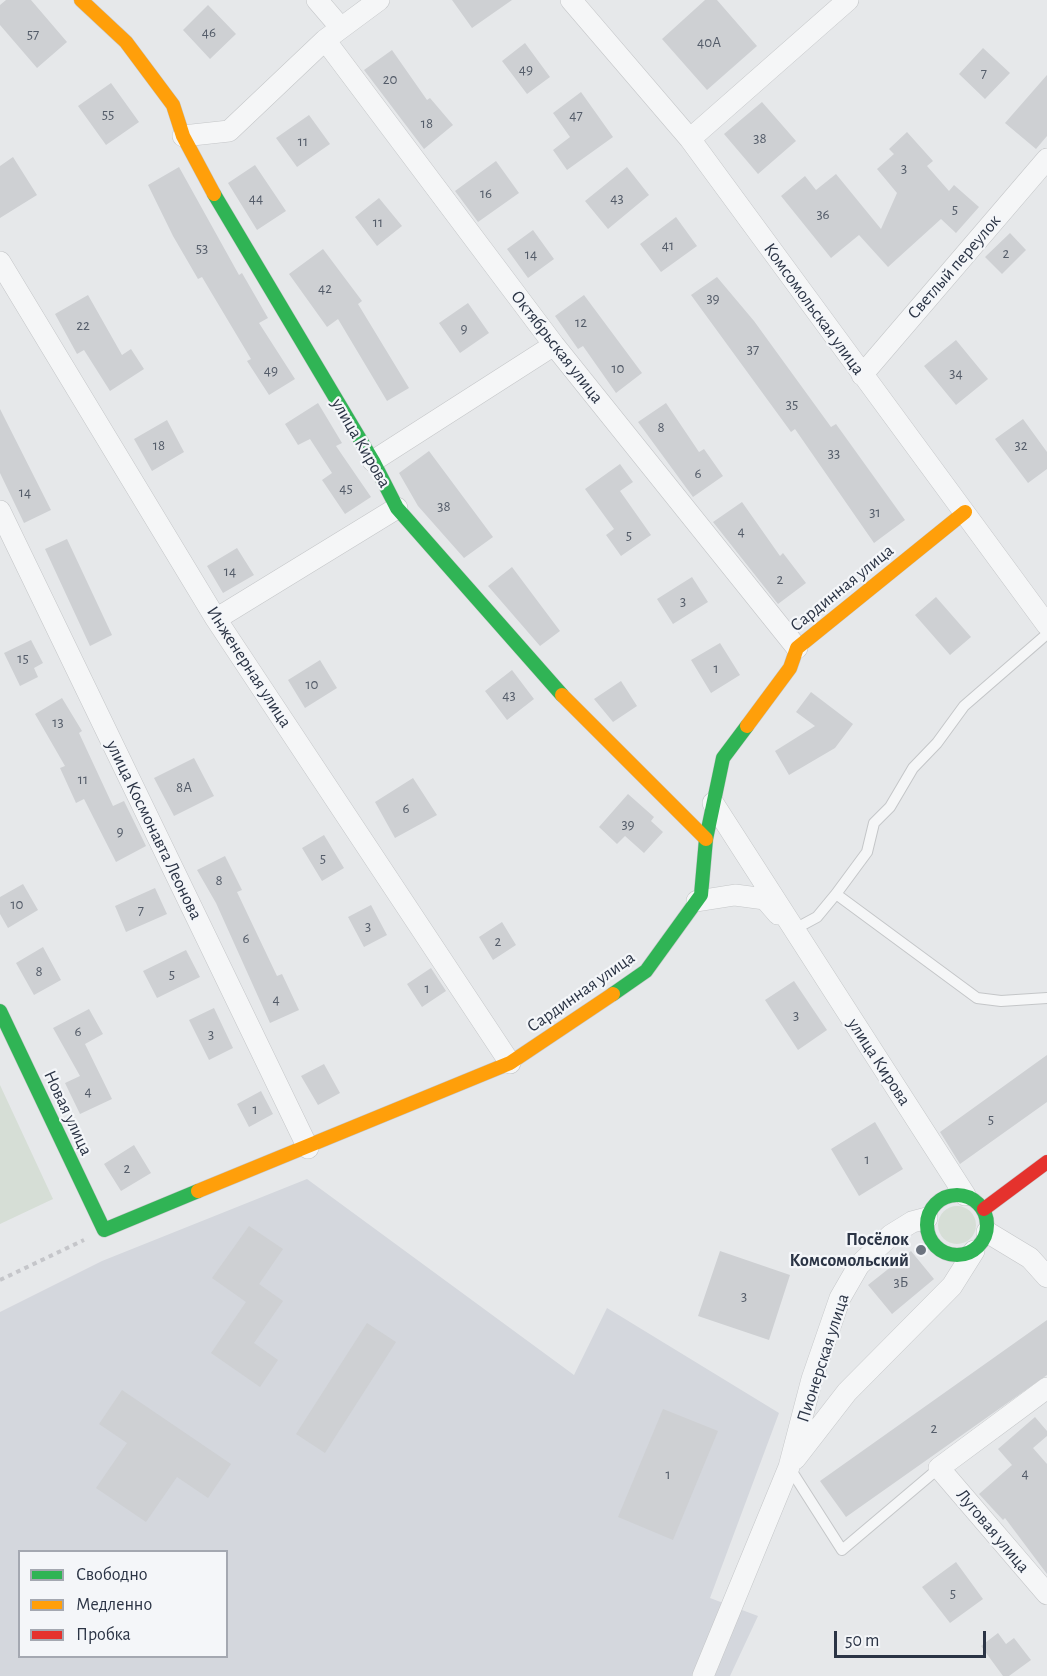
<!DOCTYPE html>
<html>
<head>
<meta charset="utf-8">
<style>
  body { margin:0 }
  #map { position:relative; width:1047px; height:1676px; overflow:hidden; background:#e6e8ea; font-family:"Alegreya Sans",sans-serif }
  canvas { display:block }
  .legend { position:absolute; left:18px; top:1550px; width:210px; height:108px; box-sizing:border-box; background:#f4f6f9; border:2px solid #a4a8b1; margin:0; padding:8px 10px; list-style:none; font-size:18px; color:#2b3445 }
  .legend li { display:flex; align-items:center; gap:12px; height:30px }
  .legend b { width:30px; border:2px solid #a4a8b1 }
  .scale { position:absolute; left:834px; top:1631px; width:152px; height:27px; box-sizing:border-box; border:3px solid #2b3445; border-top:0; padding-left:8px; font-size:18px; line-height:21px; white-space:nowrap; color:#2b3445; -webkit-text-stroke:4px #f4f6f9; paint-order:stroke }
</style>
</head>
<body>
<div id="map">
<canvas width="1047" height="1676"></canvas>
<ul class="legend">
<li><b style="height:8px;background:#30b455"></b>Свободно</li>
<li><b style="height:8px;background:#ff9f0a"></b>Медленно</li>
<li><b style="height:8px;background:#e5322d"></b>Пробка</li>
</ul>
<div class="scale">50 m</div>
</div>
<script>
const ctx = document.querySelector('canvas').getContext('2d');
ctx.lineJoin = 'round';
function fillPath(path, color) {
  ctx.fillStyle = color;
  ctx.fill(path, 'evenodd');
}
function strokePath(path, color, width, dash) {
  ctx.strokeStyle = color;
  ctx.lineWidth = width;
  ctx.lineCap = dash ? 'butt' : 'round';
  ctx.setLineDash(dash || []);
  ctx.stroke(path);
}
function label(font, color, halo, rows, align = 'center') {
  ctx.font = font + ' "Alegreya Sans",sans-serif';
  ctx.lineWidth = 4.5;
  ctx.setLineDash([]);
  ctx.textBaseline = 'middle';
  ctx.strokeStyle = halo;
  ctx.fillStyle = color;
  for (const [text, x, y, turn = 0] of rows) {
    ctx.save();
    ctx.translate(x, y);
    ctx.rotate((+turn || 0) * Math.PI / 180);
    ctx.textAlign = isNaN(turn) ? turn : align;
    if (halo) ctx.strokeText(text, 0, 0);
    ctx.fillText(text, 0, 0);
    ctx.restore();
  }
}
const built = new Path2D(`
  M307,1179L574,1375L607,1308L779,1413L710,1598L758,1616L730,1676H0V1312L102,1261ZM20,1552H226V1656H20Z`);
const green = new Path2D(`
  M0,1085L53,1199L0,1224Z
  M938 1225a19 19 0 1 1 38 0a19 19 0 1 1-38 0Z`);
const building = new Path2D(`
  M6,0H31L67,42L37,68L0,25V5Z
  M452,0H512L472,28Z
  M705,0H717L757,46L707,90L662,39Z
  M208,5L236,34L210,59L183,30Z
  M525,43L550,77L527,94L502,61Z
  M983,48L1010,73L985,99L959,74Z
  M392,50L427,100L430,98L453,125L424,149L364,70Z
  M1047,75V136L1036,149L1005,123Z
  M111,83L139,122L106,145L78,106Z
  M581,92L613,137L567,170L553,150L570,137L553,113Z
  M762,102L796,141L758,174L724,134Z
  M309,115L330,144L297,167L276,138Z
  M907,132L933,161L927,166L949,191L954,185L979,207L956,233L941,219L888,267L859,235L831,258L781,196L805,176L816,190L836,174L881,229L897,193L877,169L894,154L889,149Z
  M13,157L37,195L0,218V166Z
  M496,161L519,193L478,222L455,191Z
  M255,165L286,211L257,230L228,183Z
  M179,167L239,275L242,273L268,318L259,323L295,379L269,395L247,361L251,359L202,277L198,279L173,236L148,185Z
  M627,167L649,195L608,229L585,201Z
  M379,198L402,226L377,246L355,217Z
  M676,217L697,246L661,272L640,244Z
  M533,230L554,259L528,278L507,249Z
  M1010,233L1026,250L1002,274L985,257Z
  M323,249L362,301L358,304L409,388L387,401L338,319L327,327L289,274Z
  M717,277L754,321L831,427L836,424L905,520L874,543L795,429L791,432L691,295Z
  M88,295L122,355L131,349L144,369L110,391L84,350L77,354L55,314Z
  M584,295L642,373L616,393L583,346L578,349L555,316Z
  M468,303L489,333L460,353L439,323Z
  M956,340L988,379L956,405L924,366Z
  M318,403L342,443L336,446L371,497L345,514L322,480L332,473L310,439L298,445L285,424Z
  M666,403L699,452L704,449L723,476L693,497L638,422Z
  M0,409L51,510L24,523L0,473Z
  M1023,419L1047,452V469L1028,483L995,439Z
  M167,420L184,452L152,471L134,439Z
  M429,451L493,537L464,558L418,506L399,473Z
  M620,464L633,482L620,491L651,535L621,556L606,535L614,529L585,489Z
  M742,502L780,556L783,553L806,583L778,604L713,522Z
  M67,539L112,635L90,646L45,549Z
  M237,548L254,575L223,593L207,566Z
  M512,567L560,631L540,646L488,586Z
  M692,577L708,602L673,624L657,599Z
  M936,597L971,637L950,655L915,615Z
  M31,640L43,663L34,668L38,677L20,686L4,653Z
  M720,643L740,675L711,693L691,660Z
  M320,660L337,688L305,708L288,680Z
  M512,670L534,699L507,720L485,691Z
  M621,681L637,706L613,722L594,699Z
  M811,692L853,724L835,748L789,775L775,751L815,726L796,712Z
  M62,698L82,731L79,733L113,806L124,801L146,846L116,862L84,799L76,803L60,768L65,766L35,714Z
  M194,758L214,796L174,816L154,778Z
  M413,778L437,815L395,838L375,802Z
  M628,794L654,817L651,821L663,832L644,853L625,836L617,844L599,827Z
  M324,835L344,868L322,881L302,848Z
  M225,856L242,890L237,892L277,976L282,974L299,1010L270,1023L216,903L197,870Z
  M23,884L38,910L8,928L0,914V897Z
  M155,888L167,914L126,932L115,906Z
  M371,905L387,935L364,947L348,917Z
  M502,922L516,945L493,960L479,937Z
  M43,947L61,980L34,995L16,963Z
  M186,950L200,977L157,998L143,971Z
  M431,968L446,991L422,1007L407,984Z
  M794,981L827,1030L798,1050L765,1000Z
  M214,1008L233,1048L209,1060L189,1020Z
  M89,1009L103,1034L85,1044L112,1099L80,1114L65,1083L80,1076L53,1028Z
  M1047,1055V1102L960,1164L940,1132Z
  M324,1064L340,1093L318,1105L301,1076Z
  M261,1091L273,1114L249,1127L237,1104Z
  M875,1122L903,1169L859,1196L831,1149Z
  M134,1145L151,1173L121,1191L104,1164Z
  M249,1226L283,1249L259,1284L283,1301L254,1343L278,1360L260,1387L211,1353L246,1302L212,1278Z
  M720,1251L790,1275L769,1340L698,1316Z
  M911,1251L934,1279L892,1314L868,1285Z
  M1047,1320V1375L846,1517L820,1481Z
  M367,1323L396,1342L325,1453L296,1434Z
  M122,1390L231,1464L208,1498L177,1477L146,1522L96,1488L127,1443L99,1424Z
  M663,1409L718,1431L673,1540L618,1517Z
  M1035,1417L1047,1431V1436L1033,1448L1047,1464V1574L1005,1518L1003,1520L979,1494L1012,1465L998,1449Z
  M956,1562L983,1599L950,1623L922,1587Z
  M998,1633L1006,1644L1014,1638L1031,1660L1009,1676H1003L981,1646Z`);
const path = new Path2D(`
  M0,1280L84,1240`);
const lane = new Path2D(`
  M836,894L977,998L1001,1001L1047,998
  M793,930L817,917L836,894L867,852L874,823L890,807L913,768L937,743L964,706L1047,634
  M789,1467L842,1550L939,1468`);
const street = new Path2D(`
  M317,0L341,28
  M571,0L690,139L1047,625
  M325,40L554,345L797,648
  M183,136L229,131L325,40L379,0
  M690,139L848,0
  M0,262L216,619L510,1063
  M862,375L1047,159
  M373,461L554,345
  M0,511L308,1148
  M216,619L397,508
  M713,803L965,1195
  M697,901L735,895L765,899L778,914
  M987,1232L1030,1258L1047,1277
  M1047,1388L939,1468L1047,1594
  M795,1459L847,1392L952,1286L974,1251
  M703,1676L789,1467L812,1379L840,1298L859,1265L891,1235L912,1222L927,1218`);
const fast = new Path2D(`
  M214,194L373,461L397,508L562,695
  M613,994L646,971L701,895L706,839L723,758L747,726
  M0,1011L104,1230L198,1191
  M927 1225a30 30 0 1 1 60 0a30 30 0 1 1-60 0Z`);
const slow = new Path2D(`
  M81,0L126,42L173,105L183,136L214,194
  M562,695L706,839
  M747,726L790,668L797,648L965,512
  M198,1191L510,1063L613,994`);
const jam = new Path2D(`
  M984,1209L1047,1162`);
const markers = [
  [921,1250,6,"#6c737f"]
];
const numberNames = [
  ["46",209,32],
  ["57",33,34],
  ["40А",709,42],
  ["49",526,69],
  ["7",984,73],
  ["20",390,79],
  ["55",108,114],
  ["47",576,115],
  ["18",427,123],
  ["38",760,138],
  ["11",303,141],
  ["3",904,168],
  ["16",486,193],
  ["44",256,198],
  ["43",617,198],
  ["5",955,209],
  ["36",823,214],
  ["11",378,222],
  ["41",668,245],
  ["53",202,248],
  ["2",1006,253],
  ["14",531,254],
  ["42",325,288],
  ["39",713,298],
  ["12",581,322],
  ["22",83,325],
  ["9",464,328],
  ["37",753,349],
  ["10",618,368],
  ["49",271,370],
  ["34",956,373],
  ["35",792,404],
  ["8",661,427],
  ["18",159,445],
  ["32",1021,445],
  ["33",834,453],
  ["6",698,473],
  ["45",346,488],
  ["14",25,492],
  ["38",444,506],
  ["31",875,512],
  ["4",741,531],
  ["5",629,535],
  ["14",230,571],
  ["2",780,579],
  ["3",683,601],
  ["15",23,658],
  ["1",716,668],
  ["10",312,684],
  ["43",509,695],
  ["13",58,722],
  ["11",83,779],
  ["8А",184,787],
  ["6",406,808],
  ["39",628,824],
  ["9",120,831],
  ["5",323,858],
  ["8",219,880],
  ["10",17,904],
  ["7",141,910],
  ["3",368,926],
  ["6",246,938],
  ["2",498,941],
  ["8",39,971],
  ["5",172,974],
  ["1",427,988],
  ["4",276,999],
  ["3",796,1015],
  ["6",78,1031],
  ["3",211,1034],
  ["4",88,1091],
  ["1",255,1109],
  ["5",991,1119],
  ["1",867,1159],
  ["2",127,1168],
  ["3Б",901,1282],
  ["3",744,1296],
  ["2",934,1428],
  ["4",1025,1473],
  ["1",668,1474],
  ["5",953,1593]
];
const streetNames = [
  ["Светлый переулок",954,267,-49],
  ["Комсомольская улица",814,309,54],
  ["Октябрьская улица",557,347,52],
  ["улица Кирова",361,443,60],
  ["Сардинная улица",842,588,-39],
  ["Инженерная улица",249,667,57],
  ["улица Космонавта Леонова",154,830,64],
  ["Сардинная улица",581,992,-35],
  ["улица Кирова",879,1062,57],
  ["Новая улица",68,1113,65],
  ["Пионерская улица",823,1358,-72],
  ["Луговая улица",993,1531,50]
];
const poiNames = [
  ["Посёлок",909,1240],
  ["Комсомольский",909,1261]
];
fillPath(built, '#d4d7dd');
fillPath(green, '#d6ded6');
fillPath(building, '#ced0d3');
strokePath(lane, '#c4c6c8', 12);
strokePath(street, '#c4c6c8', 22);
strokePath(fast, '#c4c6c8', 15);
strokePath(slow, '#c4c6c8', 15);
strokePath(jam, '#c4c6c8', 15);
strokePath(path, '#c5c6ca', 4, [4.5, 4.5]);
strokePath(lane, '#f5f6f7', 10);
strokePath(street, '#f5f6f7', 21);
strokePath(fast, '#30b455', 14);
strokePath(slow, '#ff9f0a', 14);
strokePath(jam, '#e5322d', 14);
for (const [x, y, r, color] of markers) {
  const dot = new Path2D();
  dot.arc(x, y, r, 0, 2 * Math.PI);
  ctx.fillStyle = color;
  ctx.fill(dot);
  strokePath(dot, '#f4f6f9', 2);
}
label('15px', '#545c69', null, numberNames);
label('18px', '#2b3445', '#f4f6f9', streetNames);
label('bold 18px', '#2b3445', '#f4f6f9', poiNames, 'right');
</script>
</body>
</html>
